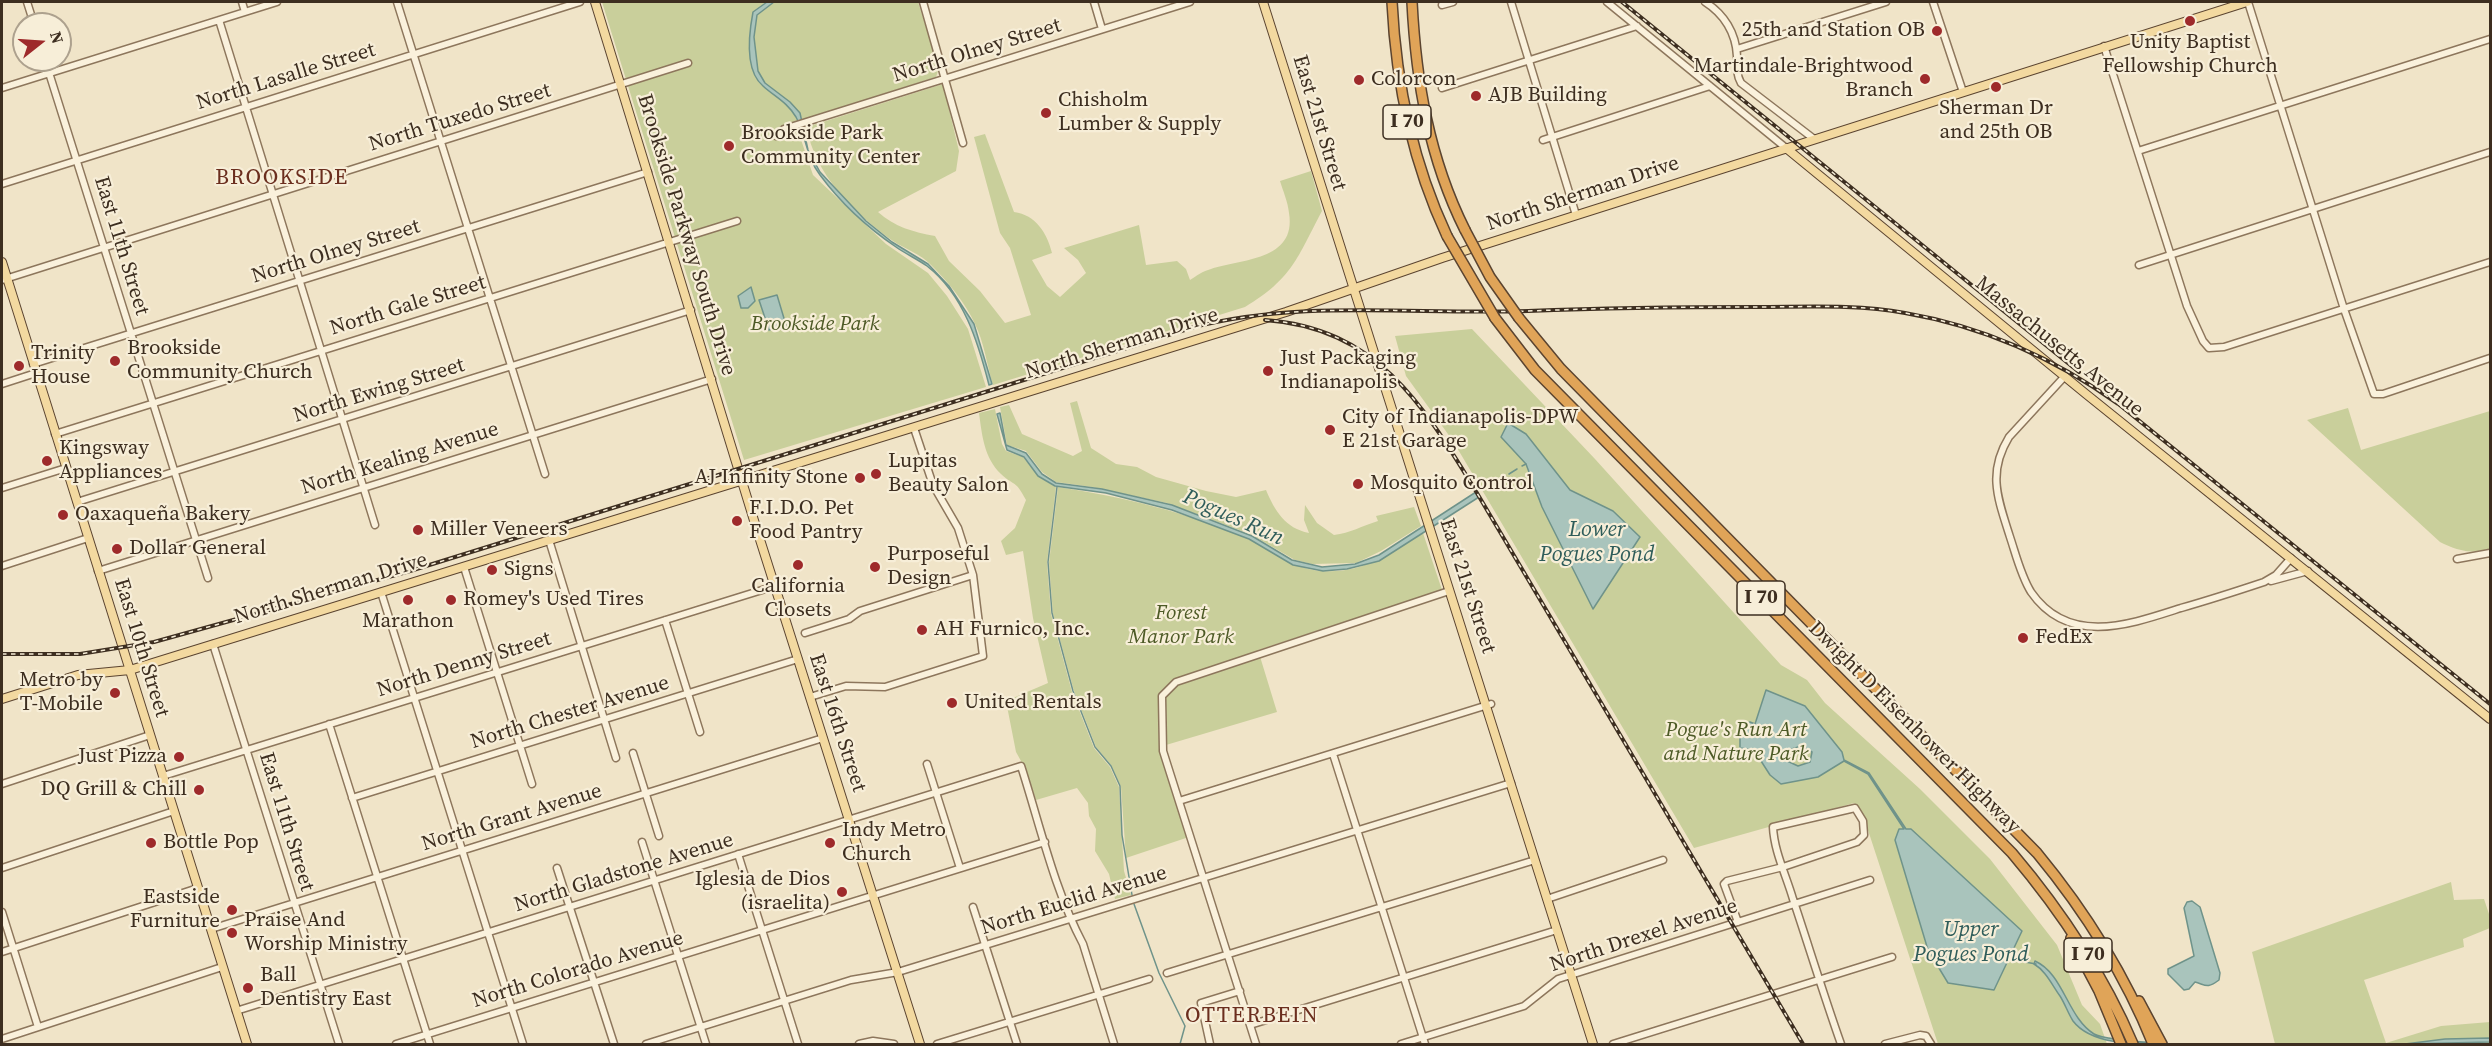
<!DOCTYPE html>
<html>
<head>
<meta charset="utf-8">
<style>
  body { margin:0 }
  #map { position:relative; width:2492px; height:1046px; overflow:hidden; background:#f0e4c8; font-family:"Source Serif 4",serif }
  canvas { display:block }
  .frame { position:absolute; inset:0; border:3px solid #3d2e20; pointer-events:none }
  .north { position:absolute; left:12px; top:12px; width:60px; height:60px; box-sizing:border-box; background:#f7eed8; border:2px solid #ada18e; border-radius:50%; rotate:73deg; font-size:16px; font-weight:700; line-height:24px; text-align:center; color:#3d2e20 }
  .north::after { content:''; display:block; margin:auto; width:21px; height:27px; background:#9e2a2b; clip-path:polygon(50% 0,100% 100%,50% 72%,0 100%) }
</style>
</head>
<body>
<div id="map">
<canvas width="2492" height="1046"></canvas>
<div class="frame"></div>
<div class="north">N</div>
</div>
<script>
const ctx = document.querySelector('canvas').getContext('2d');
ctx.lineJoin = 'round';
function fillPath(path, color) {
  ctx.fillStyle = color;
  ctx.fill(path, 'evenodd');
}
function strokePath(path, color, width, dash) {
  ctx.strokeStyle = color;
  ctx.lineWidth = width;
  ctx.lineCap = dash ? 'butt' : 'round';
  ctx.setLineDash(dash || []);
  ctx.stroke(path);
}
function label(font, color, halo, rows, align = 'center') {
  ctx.font = font + ' "Source Serif 4",serif';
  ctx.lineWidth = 4.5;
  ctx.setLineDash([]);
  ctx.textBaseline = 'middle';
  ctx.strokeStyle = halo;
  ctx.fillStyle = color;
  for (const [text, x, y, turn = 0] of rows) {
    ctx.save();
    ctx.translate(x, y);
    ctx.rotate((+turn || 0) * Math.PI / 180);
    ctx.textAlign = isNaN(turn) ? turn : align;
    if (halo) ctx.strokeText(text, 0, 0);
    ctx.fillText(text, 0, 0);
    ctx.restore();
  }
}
const green = new Path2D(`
  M602,2H918L939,68L936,77L795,122L813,175L886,244L928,273L947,296L968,329L986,387L744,460Z
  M943,84L959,151L956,171L878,212C895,227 913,232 935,236L949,261L980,291L1005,323L1031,315L1010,248L1000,233L974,137L985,134L1014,212C1036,215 1047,233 1052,253L1032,260L1047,286L1060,297L1086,273L1078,260L1064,248L1139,225L1146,265L1177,261L1186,269L1190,280C1196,276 1203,271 1211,269C1240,259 1297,261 1289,213C1288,202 1283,191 1280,181L1311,171L1322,211C1297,258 1293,278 1245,307L993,385C987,365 984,342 975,324C965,302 948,282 931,265C921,254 905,249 893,241C856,215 813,173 807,127Z
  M1472,329L1595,459L1781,665L1807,680L1825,703L1920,789L1990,859L2057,945L2082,1005L2100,1024L2107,1044H1938L1866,824L1859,809L1854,803L1694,848L1453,441L1406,376L1395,336Z
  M1077,401L1091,448L1116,464L1137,467L1156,477L1206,491L1236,497L1266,490C1275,511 1285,528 1309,533L1304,520L1305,505L1317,523L1334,535C1350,533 1362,526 1378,521L1376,516L1414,507L1421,526L1381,551L1356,563L1312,564L1295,560L1250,534L1167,503L1092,487L1056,482L1042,472L1026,451L1007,445L1000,407L1009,405L1022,434L1073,456L1082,451L1070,403Z
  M2348,408L2361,450L2490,411V549C2474,555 2455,550 2440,542L2307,420Z
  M995,409L1002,444L1006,451L1023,457L1039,477L1056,487L1047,563L1051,614L1072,692L1094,748L1110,767L1119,787L1124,871L1131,895L1115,899L1109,874L1095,851L1096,829L1089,816L1088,803L1077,788L1036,800L1026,770L1016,752L1006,701L1048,683L1033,618L1023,551L1006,555L1001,541L1015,528L1026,500C1015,479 1015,487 1001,474C984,458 982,435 979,413Z
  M1058,487C1123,497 1187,512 1248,539C1275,551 1291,569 1322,571C1362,574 1392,553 1423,533L1442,590L1258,650L1277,712L1166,745L1165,706L1161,748L1189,837L1126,858L1121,787L1111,765L1096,747L1074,691L1053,614L1049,563Z
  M2451,882L2454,900L2484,899L2490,917V928L2463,939L2464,947L2364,980L2386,1043L2441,1026L2490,1022V1044H2275L2252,952Z`);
const water = new Path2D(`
  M767,2H774L757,15L754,37L758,71L765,83L790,102L800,113L808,150L820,172L866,221L892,242L928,264L949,286L974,324L992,384L989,385C978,342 964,295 927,266C917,259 906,254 896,247C868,228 840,202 820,175C806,157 806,135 796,117C787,102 775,97 763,86C744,70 749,33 753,12Z
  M751,287L755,301L748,308H741L738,296Z
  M777,295L786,325L769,330L759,300Z
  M1000,413L1006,445L1026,453L1042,474L1056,483L1102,489L1172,505L1252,536L1292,560L1322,567L1355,564L1379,555L1476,492L1479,497L1379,561L1347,569L1323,571L1293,565L1249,539L1172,510L1106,493L1055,486L1038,476L1024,457L1007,450L997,414Z
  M1508,423L1526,434L1570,490L1613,511L1640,537L1593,609L1542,507L1526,464L1501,437Z
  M1766,690L1805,706L1842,752L1844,760L1869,773L1906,829H1911L2022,931L1994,990L1948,983L1928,950L1895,840L1899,829H1904L1868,774L1844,761L1818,777L1781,784L1770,775L1754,750L1740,748V726L1750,722L1755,724ZM1801,746L1812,752L1810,762L1798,766L1785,760L1786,751Z
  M2192,901L2200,907L2220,973L2219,980C2207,989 2206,985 2195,982L2189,989L2184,990L2168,974V969L2194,956L2184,908L2187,902Z
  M2035,961C2064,974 2067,1017 2094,1034C2104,1040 2154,1043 2168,1044C2139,1044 2092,1046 2073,1021C2068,1013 2065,1004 2060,996C2052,985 2046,971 2034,964Z
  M2490,1038V1042L2405,1044L2445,1039Z`);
const stream = new Path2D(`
  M1522,466L1526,464
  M1509,474L1517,469
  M1490,486L1504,477
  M1057,487L1048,562L1052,613L1073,691L1095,747L1111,766L1120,786L1122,835L1132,895
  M1134,904L1159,973L1185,1026L1180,1044
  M2025,962L2036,964`);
const minor = new Path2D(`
  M27,2L34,24
  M242,2L245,12
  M397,2L545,474
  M923,2L963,143
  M1094,2L1102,29
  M1511,2L1576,215
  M1607,2L1786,148
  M1705,2C1724,14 1736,33 1737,56C1737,66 1736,74 1741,83L1814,139
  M1933,2L1963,92
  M2248,2L2344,309L2374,394H2383L2490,358
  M1442,5L1453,2
  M219,20L375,525
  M2104,46L2187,306L2203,341L2209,348L2224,347L2490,262
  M1737,49L1886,2
  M45,60L208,578
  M2,88L277,2
  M1442,88L1637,26
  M776,136L784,129L1190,2
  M1543,140L1710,86
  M2138,151L2490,39
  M2,184L580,2
  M2139,265L2490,152
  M2,280L688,63
  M33,364L648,172
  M2065,376L2009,437C1987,473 1998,499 2010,537C2016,555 2021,576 2031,592C2069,647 2131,624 2181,608C2209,600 2237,591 2264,582L2276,575L2291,558
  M2,384L36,373
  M55,434L737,221
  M2,488L66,468
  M77,502L691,310
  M549,540L616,758
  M2457,559L2490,553
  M2,566L88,538
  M464,567L532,784
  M98,571L712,379
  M2271,581L2308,571
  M381,592L523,1044
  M665,620L700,732
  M805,633L849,619L860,611L973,575
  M213,644L339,1044
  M810,697L846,686L885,687L983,656L973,575L958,528L933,485L914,428
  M329,724L430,1044
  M633,753L659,836
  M1333,754L1425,1044
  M927,764L960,868
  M163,776L775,586
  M2,784L150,735
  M352,798L798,659
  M1179,801L1491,704
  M642,842L706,1044
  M738,854L798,1044
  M2,868L174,811
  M557,868L614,1044
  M1547,899L1663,860
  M973,907L1017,1044
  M2,912L38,1027
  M1738,922L1724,884L1727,881L1783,867L1857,842L1864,835L1863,821L1855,808L1773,827C1774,851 1786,875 1793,899C1809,947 1824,996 1841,1044
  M211,929L823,738
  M2,952L198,888
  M1167,973L1535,860
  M236,1011L1021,766C1040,825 1054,889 1083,944L1114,1044
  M1250,1025L1557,930
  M2,1039L222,967
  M396,1044L1045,842
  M646,1044L851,980L898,972L1511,783
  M859,1044L873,1041L894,1044
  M937,1044L1149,979
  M1210,1044L1201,1003L1240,991
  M1256,1044L1163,751L1162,696L1176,682L1449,591
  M1401,1044L1524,1006L1558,979L1870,880
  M1613,1044L1892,957
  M1885,1044L1920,1035L1926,1036L1931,1044`);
const major = new Path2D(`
  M595,2L756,527L920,1044
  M1263,2L1593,1044
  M1786,148L2086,394L2490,719
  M2,262L247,1044
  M2,699L78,675L130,670L1286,312L1442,258L2247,2`);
const highway = new Path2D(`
  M1392,2C1396,84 1412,161 1447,236
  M1412,2C1416,81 1429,158 1465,230
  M1495,318L1535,370L2012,853C2062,912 2103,974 2133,1044
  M1519,318L1561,369L2037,853C2085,911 2125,975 2153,1044
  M2071,938L2099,991L2121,1044
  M2139,1001L2162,1044`);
const rail = new Path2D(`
  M1622,2L2079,372
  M1265,320C1376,328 1422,403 1474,488L1803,1044
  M2111,398L2490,704
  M2,654H80L154,642L410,571L1191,328C1300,299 1416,315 1528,311C1605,308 1681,307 1757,307C1806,307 1856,304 1905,313C1981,326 2055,358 2118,404`);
const highwayBridge = new Path2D(`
  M1465,230L1490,277L1519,318
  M1447,236L1495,318`);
const markers = [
  [2190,21,6,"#9e2a2b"],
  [1937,31,6,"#9e2a2b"],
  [1925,79,6,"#9e2a2b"],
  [1359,80,6,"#9e2a2b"],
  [1996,87,6,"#9e2a2b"],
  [1476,96,6,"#9e2a2b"],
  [1046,113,6,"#9e2a2b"],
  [729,146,6,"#9e2a2b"],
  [115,361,6,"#9e2a2b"],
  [19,366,6,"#9e2a2b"],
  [1268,371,6,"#9e2a2b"],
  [1330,430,6,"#9e2a2b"],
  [47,461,6,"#9e2a2b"],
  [876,474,6,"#9e2a2b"],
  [860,478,6,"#9e2a2b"],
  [1358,484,6,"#9e2a2b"],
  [63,515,6,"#9e2a2b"],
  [737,521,6,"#9e2a2b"],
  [418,530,6,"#9e2a2b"],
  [117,549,6,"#9e2a2b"],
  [798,565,6,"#9e2a2b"],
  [875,567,6,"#9e2a2b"],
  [492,570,6,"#9e2a2b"],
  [408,600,6,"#9e2a2b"],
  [451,600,6,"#9e2a2b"],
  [922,630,6,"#9e2a2b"],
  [2023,638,6,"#9e2a2b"],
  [115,693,6,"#9e2a2b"],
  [952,703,6,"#9e2a2b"],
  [179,757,6,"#9e2a2b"],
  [199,790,6,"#9e2a2b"],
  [151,843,6,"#9e2a2b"],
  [830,843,6,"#9e2a2b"],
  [842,892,6,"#9e2a2b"],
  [232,910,6,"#9e2a2b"],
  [232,933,6,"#9e2a2b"],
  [248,988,6,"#9e2a2b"]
];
const shields = [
  [1407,122,48],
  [1761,598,48],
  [2088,955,48]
];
const shieldNames = [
  ["I 70",1407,122],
  ["I 70",1761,598],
  ["I 70",2088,955]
];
const poiNames = [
  ["25th and Station OB",1925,31,"right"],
  ["Unity Baptist",2190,43,"center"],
  ["Fellowship Church",2190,67,"center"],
  ["Martindale-Brightwood",1913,67,"right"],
  ["Branch",1913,91,"right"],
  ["Colorcon",1371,80],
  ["AJB Building",1488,96],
  ["Chisholm",1058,101],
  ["Lumber & Supply",1058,125],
  ["Sherman Dr",1996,109,"center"],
  ["and 25th OB",1996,133,"center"],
  ["Brookside Park",741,134],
  ["Community Center",741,158],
  ["Brookside",127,349],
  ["Community Church",127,373],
  ["Trinity",31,354],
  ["House",31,378],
  ["Just Packaging",1280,359],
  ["Indianapolis",1280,383],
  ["City of Indianapolis-DPW",1342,418],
  ["E 21st Garage",1342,442],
  ["Kingsway",59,449],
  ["Appliances",59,473],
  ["Lupitas",888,462],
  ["Beauty Salon",888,486],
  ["AJ Infinity Stone",848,478,"right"],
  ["Mosquito Control",1370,484],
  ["F.I.D.O. Pet",749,509],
  ["Food Pantry",749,533],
  ["Oaxaqueña Bakery",75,515],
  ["Miller Veneers",430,530],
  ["Dollar General",129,549],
  ["Purposeful",887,555],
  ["Design",887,579],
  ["Signs",504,570],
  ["California",798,587,"center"],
  ["Closets",798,611,"center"],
  ["Romey's Used Tires",463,600],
  ["Marathon",408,622,"center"],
  ["AH Furnico, Inc.",934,630],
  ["FedEx",2035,638],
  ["Metro by",103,681,"right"],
  ["T-Mobile",103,705,"right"],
  ["United Rentals",964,703],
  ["Just Pizza",167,757,"right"],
  ["DQ Grill & Chill",187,790,"right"],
  ["Indy Metro",842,831],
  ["Church",842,855],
  ["Bottle Pop",163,843],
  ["Iglesia de Dios",830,880,"right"],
  ["(israelita)",830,904,"right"],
  ["Eastside",220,898,"right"],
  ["Furniture",220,922,"right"],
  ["Praise And",244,921],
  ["Worship Ministry",244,945],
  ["Ball",260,976],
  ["Dentistry East",260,1000]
];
const streetNames = [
  ["North Olney Street",977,51,-17],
  ["North Lasalle Street",286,77,-17],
  ["North Tuxedo Street",460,118,-17],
  ["East 21st Street",1319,123,73],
  ["North Sherman Drive",1583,194,-18],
  ["Brookside Parkway South Drive",686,235,73],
  ["East 11th Street",121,246,73],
  ["North Olney Street",336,252,-17],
  ["North Gale Street",408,306,-17],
  ["North Sherman Drive",1122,344,-17],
  ["Massachusetts Avenue",2059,347,39],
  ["North Ewing Street",379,391,-17],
  ["North Kealing Avenue",400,459,-17],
  ["East 21st Street",1467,586,72],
  ["North Sherman Drive",331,589,-17],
  ["East 10th Street",141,648,73],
  ["North Denny Street",464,665,-17],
  ["North Chester Avenue",570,713,-17],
  ["East 16th Street",837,723,72],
  ["Dwight D Eisenhower Highway",1914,728,45],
  ["North Grant Avenue",512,818,-17],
  ["East 11th Street",286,822,73],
  ["North Gladstone Avenue",624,873,-17],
  ["North Euclid Avenue",1074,901,-17],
  ["North Drexel Avenue",1644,936,-18],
  ["North Colorado Avenue",578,970,-17]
];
const parkNames = [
  ["Brookside Park",815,325],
  ["Forest",1181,614],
  ["Manor Park",1181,638],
  ["Pogue's Run Art",1736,731],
  ["and Nature Park",1736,755]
];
const neighbourhoodNames = [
  ["BROOKSIDE",282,178],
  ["OTTERBEIN",1252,1016]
];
const waterNames = [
  ["Pogues Run",1233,518,24],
  ["Lower",1597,530],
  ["Pogues Pond",1597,555],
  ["Upper",1971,930],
  ["Pogues Pond",1971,955]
];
fillPath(green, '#c9cf9b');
fillPath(water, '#a9c4bc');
strokePath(water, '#6f938a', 1.5);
strokePath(stream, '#6f938a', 1.5);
strokePath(minor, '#8d765c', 9);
strokePath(major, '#5b4430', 10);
strokePath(highway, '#5b4430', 12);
strokePath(minor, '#faf1dc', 6);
strokePath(major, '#f3d9a0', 8);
strokePath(highway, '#e0a458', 9);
strokePath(rail, '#3d2e20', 4);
strokePath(rail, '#f7eed8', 1.5, [4.5]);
strokePath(highwayBridge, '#5b4430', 12, []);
strokePath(highwayBridge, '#e0a458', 9);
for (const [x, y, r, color] of markers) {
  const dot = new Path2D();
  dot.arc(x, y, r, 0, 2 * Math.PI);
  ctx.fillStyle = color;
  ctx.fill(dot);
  strokePath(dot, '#f7eed8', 2);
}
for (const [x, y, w] of shields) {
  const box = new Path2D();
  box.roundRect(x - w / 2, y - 17, w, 34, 4.5);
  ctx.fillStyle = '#f7eed8';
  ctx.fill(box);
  strokePath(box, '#3d2e20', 1.5);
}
label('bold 20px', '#3d2e20', null, shieldNames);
label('21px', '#3d2e20', '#f7eed8', poiNames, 'left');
label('21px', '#3d2e20', '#f7eed8', streetNames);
label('italic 21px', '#4d5a26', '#f7eed8', parkNames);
ctx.letterSpacing = '1.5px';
label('22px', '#6b2e1e', '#f7eed8', neighbourhoodNames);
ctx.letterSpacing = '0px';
label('italic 22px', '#2f5d5a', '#f7eed8', waterNames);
</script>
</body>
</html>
